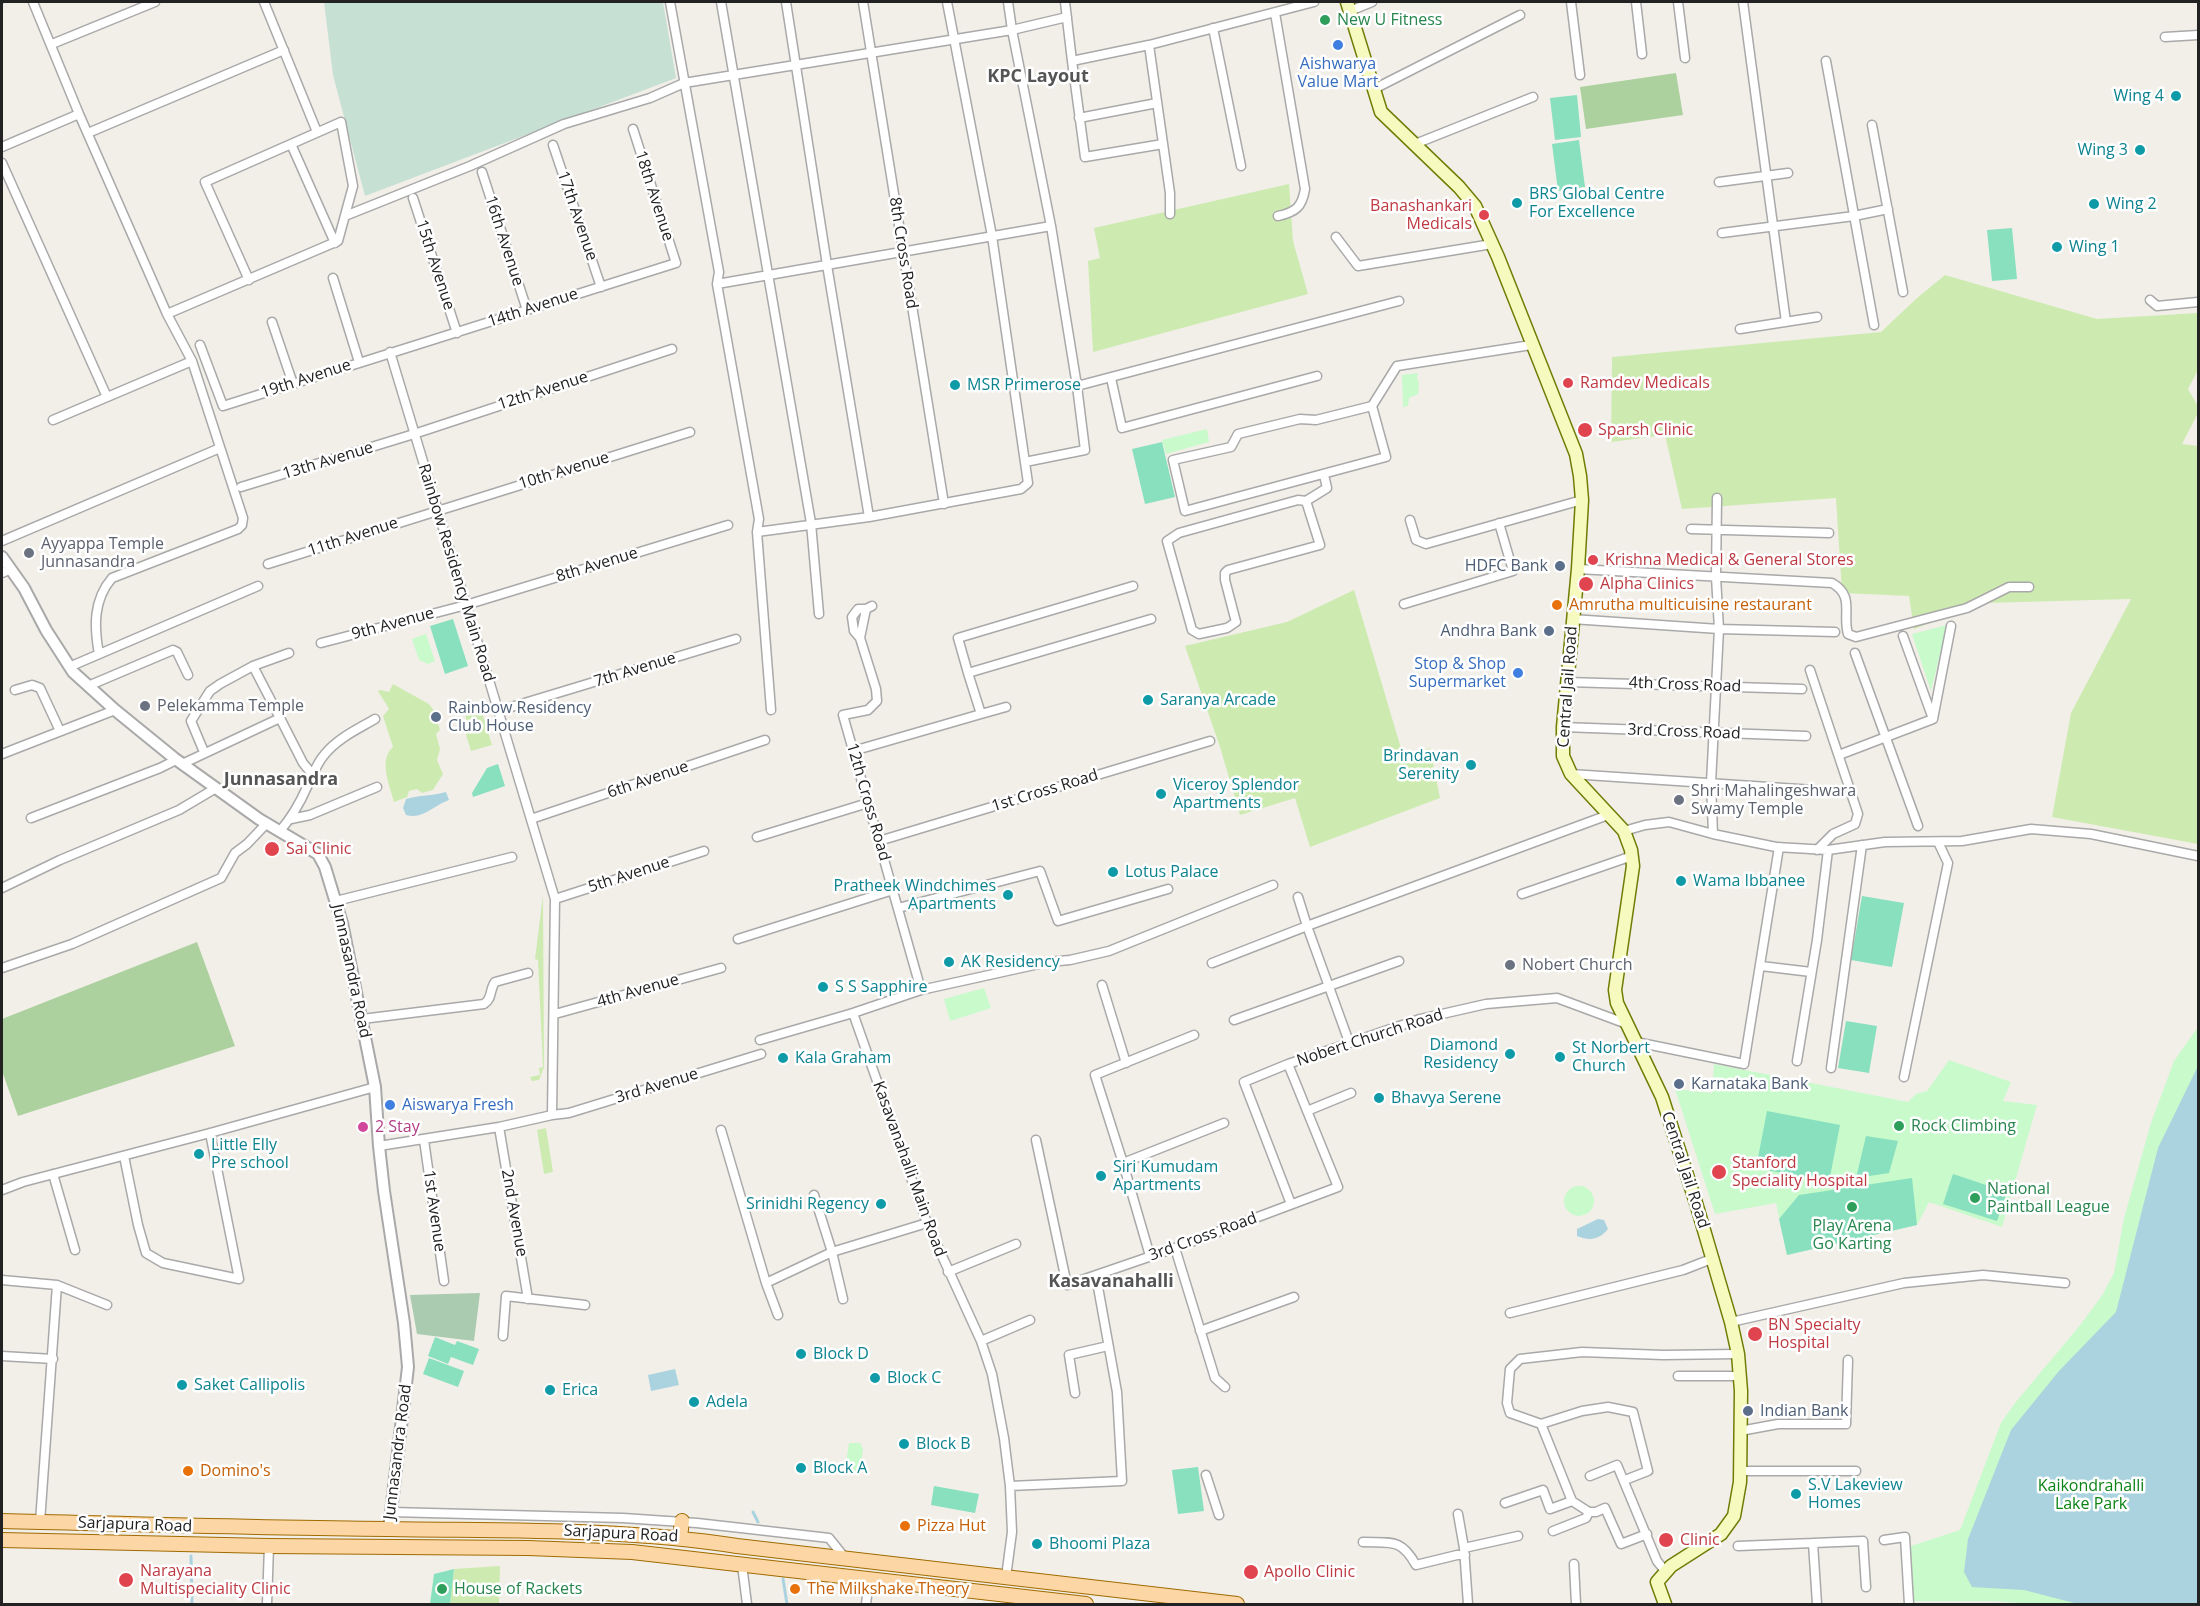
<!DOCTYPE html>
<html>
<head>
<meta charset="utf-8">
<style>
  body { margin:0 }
  #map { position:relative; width:2200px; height:1606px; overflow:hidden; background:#f2efe9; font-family:"Open Sans",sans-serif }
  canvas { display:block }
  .frame { position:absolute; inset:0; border:3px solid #222; pointer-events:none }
</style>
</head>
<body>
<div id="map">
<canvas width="2200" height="1606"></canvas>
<div class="frame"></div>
</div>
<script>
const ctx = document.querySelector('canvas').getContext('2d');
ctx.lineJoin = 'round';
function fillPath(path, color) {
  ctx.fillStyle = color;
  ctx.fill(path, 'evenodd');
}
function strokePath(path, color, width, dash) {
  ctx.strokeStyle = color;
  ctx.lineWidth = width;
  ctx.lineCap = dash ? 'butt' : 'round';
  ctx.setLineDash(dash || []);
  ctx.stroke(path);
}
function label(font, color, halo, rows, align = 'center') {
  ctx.font = font + ' "Open Sans",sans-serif';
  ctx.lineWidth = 5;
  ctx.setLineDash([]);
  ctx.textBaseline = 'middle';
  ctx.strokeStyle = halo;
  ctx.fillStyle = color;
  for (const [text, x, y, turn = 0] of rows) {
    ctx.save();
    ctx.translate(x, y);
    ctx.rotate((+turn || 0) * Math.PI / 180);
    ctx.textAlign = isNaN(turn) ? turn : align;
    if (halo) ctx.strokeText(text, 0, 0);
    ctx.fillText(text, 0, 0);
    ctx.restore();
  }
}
const grass = new Path2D(`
  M1289,184L1293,241L1308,294L1093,352L1088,261L1100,258L1094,228Z
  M1945,275L2097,319L2198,313V370L2188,389L2198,406V413L2182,444L2198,446V844L2052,817L2071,713L2131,599L1985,603L1914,629L1909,596L1842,593L1836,498L1682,509L1665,435L1611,442L1612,357L1881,332L1917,298Z
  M1354,590L1403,755L1430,748L1440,798L1310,847L1295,798L1240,815L1220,747L1185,646L1287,622Z
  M393,684L429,704L435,712L440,730L436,734L440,749L437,760L443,774L433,790L422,793L417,789L409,791L407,797L394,802C390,786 378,760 393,747L383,716L389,709L378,691L380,690L389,692Z
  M467,700L479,703L492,745L471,751L463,725L467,723L463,704Z
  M543,895L544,1067L539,1080L532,1081L530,1077L540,1075L539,1068L543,1067L538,960L535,959Z
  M546,1128L553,1172L544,1174L537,1130Z
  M500,1566L499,1604H450L454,1569Z`);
const forest = new Path2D(`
  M1676,73L1683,115L1586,129L1580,87Z
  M197,942L235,1046L18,1116L2,1071V1019Z`);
const wetland = new Path2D(`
  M324,2H663L676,78L365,196L333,75Z`);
const cemetery = new Path2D(`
  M480,1293L474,1341L417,1334L410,1295Z`);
const park = new Path2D(`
  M1418,373L1417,378L1419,383L1418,394L1409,398L1408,406L1403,407L1402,375Z
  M1207,429L1209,442L1166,454L1162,440Z
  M1947,625L1931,691L1912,634Z
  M426,634L435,661L428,664L419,660L412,639Z
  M984,988L991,1008L950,1021L944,999Z
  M2198,1027V1604H2031L1995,1601H1913L1908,1547L1960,1530L2001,1423L2015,1403L2081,1324L2103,1294L2114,1273L2124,1218L2151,1123L2174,1061Z
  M1949,1060L2011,1082L2003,1101L2037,1105L2002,1227L1929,1202L1917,1225L1787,1255L1776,1203L1715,1214L1675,1089L1712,1093L1714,1064L1908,1102L1916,1094L1927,1091Z
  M1564 1201a15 15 0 1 1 30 0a15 15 0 1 1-30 0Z
  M849,1443H860L863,1449L860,1473L845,1470Z`);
const pitch = new Path2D(`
  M1577,95L1581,137L1555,140L1550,98Z
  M1579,140L1585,187L1558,191L1552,144Z
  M2012,228L2017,279L1992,281L1987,230Z
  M1162,442L1175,497L1145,504L1132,449Z
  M453,619L468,666L445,674L430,626Z
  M498,764L505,786L473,797L472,793L487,768Z
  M1862,896L1904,903L1892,967L1851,960Z
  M1846,1021L1877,1026L1869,1073L1838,1068Z
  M1767,1111L1840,1125L1829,1182L1756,1168Z
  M1866,1136L1898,1141L1889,1173L1856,1178Z
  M1953,1174L2007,1192L1997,1221L1943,1204Z
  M1912,1178L1917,1225L1787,1255L1779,1219L1799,1195Z
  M435,1337L455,1345L457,1341L479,1349L473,1365L451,1357L448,1364L428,1356Z
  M429,1358L464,1371L458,1387L423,1374Z
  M1198,1467L1204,1511L1178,1514L1172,1470Z
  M934,1486L979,1494L975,1513L931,1505Z
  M454,1569L450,1604H430L434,1574Z`);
const water = new Path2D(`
  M446,792L449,800C434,805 423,820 406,815L403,808L406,799C420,795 432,796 446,792Z
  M2198,1066V1604H2078L2024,1590L1972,1587L1964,1572L1968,1539L2011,1430L2059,1371L2116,1312L2158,1148Z
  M1598,1219L1604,1220L1608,1229C1599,1240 1590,1241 1577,1236V1229Z
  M675,1369L679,1385L651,1391L648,1375Z`);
const stream = new Path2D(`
  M2,3L4,2
  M753,1512L758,1522
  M191,1556L192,1604
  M783,1579L787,1604`);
const minor = new Path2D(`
  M264,2L317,132
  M670,2L719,272L717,284L759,519L757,532L771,710
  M721,2L811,523L819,614
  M786,2L827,265L869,517
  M863,2L944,504
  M1065,2L1072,61
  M1571,2L1580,75
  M1636,2L1642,54
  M1678,2L1685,58
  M1743,2L1786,322
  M1350,11L1372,2
  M1275,13L1305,189C1302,207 1296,212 1278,216
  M1067,17L1012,30L1051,226L1077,386
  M1213,28L1241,166
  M2165,37L2198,35
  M52,44L155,2
  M1149,45L1170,193V214
  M1826,61L1874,325
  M1374,89L1520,15
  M79,114L167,314L192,361L243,518L242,525L238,529L112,578C93,600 94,627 99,654
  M1079,118L1157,103
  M1872,125L1903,292
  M88,133L284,50
  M291,144L335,243
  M1163,144L1085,157L1072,61L1149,45L1314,2
  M1415,144L1533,97
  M553,145L601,287
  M2,147L79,114L33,2
  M2,163L107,397
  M482,172L527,310
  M1719,182L1788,173
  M413,198L457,333
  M345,216L470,166L564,124L650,98L684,83L1012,30L1008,2
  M1722,233L1854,216L1888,209
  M1336,237L1358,266L1492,244
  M333,278L359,362
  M717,284L1051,226
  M2150,300L2157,306L2198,302
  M167,314L338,241L353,186L341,122L205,182L249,280
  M272,322L293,384
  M1740,329L1817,317
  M200,345L223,406L676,263L633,129
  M1111,378L1122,428L1317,376
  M1372,406L1386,457L1185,511L1173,460L1231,447L1238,434L1300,419L1316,420L1372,406L1397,366L1531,345
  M53,420L192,361
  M1025,462L1085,450L1077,386L1399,301
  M241,487L414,434L672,349
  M1298,500L1306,501L1320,545L1228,570L1225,573V580L1236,622L1227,628L1199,634L1192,630L1167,541L1179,533Z
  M1306,501L1327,488L1324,475
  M1410,520L1416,540L1426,544L1582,500
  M1691,529L1829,533
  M757,532L869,517L1021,489L1028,483L992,236L947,2
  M2,541L220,448
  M268,564L690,432
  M1578,569L1832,583C1855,596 1842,614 1848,634L1856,637L1967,608L2009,587H2029
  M2,573L11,569
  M1404,604L1513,571L1499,523
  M866,609L860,638L876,689L877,701L868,710L843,715L921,990
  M1572,619L1719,629L1835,632
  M1903,636L1933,719
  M860,638L854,631L852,617L858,609H866L872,606
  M321,643L466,605L728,525
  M1855,653L1918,826
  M69,667L258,586
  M1810,670L1858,814L1855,824L1833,834L1817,850
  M968,673L958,638L1133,586
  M1567,682L1802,689
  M88,686L173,650L177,652L188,675
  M15,690L32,685L40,688L60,731
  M498,711L736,639
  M981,714L1006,707
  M280,718L303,763L312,774
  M1563,727L1806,736
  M853,751L981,714L968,673L1151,619
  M204,752L191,721L210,691L220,684L253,666L289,653
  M2,754L115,710
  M1839,755L1933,719L1951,626
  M182,764L280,718L253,666
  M1571,774L1814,790
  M31,818L160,768L176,760
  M291,819L310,815L377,787
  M531,819L765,740
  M280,831C291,818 300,803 307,787C313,775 316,764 325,754C338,738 358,729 375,719
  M1624,831L1645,825L1669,822L1713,834L1776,847L1828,850L1885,842L1962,841L2031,829L2091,834L2198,856
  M1713,834L1711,783L1719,629L1716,577L1717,498
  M757,837L868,803
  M879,841L1210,741
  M2,888L60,860L179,810L216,788
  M1522,894L1632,856
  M555,899L704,851
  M336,901L512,857
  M898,908L1040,871L1058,921L1168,889
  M738,939L893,890
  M1212,963L1307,926L1298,897
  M1761,966L1811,972
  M2,968L72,944L221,878L235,853L247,844L267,823
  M1102,985L1126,1063
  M555,1014L721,968
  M362,1019L484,1004C493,998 489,990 495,982L528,973
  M1234,1020L1399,961
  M760,1040L853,1013
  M1349,1042L1307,926L1608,815
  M1636,1042L1744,1064L1779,847
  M1797,1061L1817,940L1828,850
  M1831,1068L1862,845
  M1904,1077L1948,863L1938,842
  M1307,1111L1351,1093
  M552,1115L569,1113L761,1054
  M499,1127L528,1299
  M721,1130L766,1283L778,1315
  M424,1140L444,1281
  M1036,1140L1067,1285L1175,1248L1338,1187L1288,1064
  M379,1146L499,1127L552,1115L555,899L390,352
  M124,1156L138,1225L146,1253L163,1263L239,1279L210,1133
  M1123,1163L1224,1123
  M53,1174L75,1250
  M2,1190L23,1182L210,1133L375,1087
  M814,1195L832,1252L843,1299
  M1291,1204L1244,1082L1288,1064L1420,1019L1486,1004L1557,998L1627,1024
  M1175,1248L1215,1378L1225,1387
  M1150,1256L1123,1163L1095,1075L1194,1035
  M948,1272L1016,1244
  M2,1280L57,1285L107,1305
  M766,1283L832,1252L927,1223
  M1510,1313L1683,1270L1714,1258
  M1731,1322L1904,1283L1983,1275L2065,1283
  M1200,1331L1294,1297
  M503,1336L506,1296L585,1305
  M981,1341L1030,1320
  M2,1356L53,1359
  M1678,1376H1740
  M1075,1393L1069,1355L1108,1346
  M1541,1424L1582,1411L1608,1407L1633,1412L1648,1471L1625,1480
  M1740,1431L1778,1424H1846L1848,1360
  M1740,1471H1856
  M1206,1475L1219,1515
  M1590,1476L1617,1465L1657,1561L1666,1572
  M1010,1486L1122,1481L1117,1392L1096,1276
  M1505,1503L1543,1490L1550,1509L1572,1501
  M391,1512L623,1518L697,1523L829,1538L845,1558
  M1458,1514L1464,1548L1468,1604
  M40,1522L57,1285
  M1553,1531L1586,1518L1589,1512
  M1647,1534L1621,1544L1605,1508L1596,1512H1589L1572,1501L1541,1424L1510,1413L1507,1403L1510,1369L1520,1359L1582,1352L1663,1355L1738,1354
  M1884,1540L1905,1537L1909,1604
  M1363,1542C1391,1543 1401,1538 1416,1565L1457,1555H1465
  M1813,1543L1817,1604
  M1738,1546L1863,1541L1866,1587
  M1464,1548L1518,1536
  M1574,1564L1576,1604
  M742,1565L747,1604
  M1006,1577L1012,1532L1010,1486L1004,1438L992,1374L981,1341L927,1223L853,1013L921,990L1048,962L1070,960L1109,951L1273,885
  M267,1604L269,1546
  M866,1604L869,1580`);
const tertiary = new Path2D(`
  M2,557L24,588L46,630L73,672L115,710L174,758L259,819L318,854L325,867L342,923L375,1087L379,1146L384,1191L404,1323L408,1367L389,1529`);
const secondary = new Path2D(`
  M1347,2L1381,112L1459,187L1475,206L1498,257L1576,454L1580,476L1582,500L1578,569L1563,727V756L1571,774L1624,831L1631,850L1633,866L1615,990L1617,1003L1662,1097L1696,1203L1731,1322L1738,1354L1741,1391L1740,1482L1734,1516L1721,1534L1671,1566L1657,1582L1665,1604`);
const primary = new Path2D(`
  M2,1521C130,1524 259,1528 388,1529C505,1531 621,1528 737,1546L1237,1604
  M680,1537L682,1521
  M2,1540L269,1546L528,1548L632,1552L1086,1604`);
const markers = [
  [1325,20,6,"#2e9e5b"],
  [1338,45,6,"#3f7fe0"],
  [2176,96,6,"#0f9aa8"],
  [2140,150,6,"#0f9aa8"],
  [1517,203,6,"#0f9aa8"],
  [2094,204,6,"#0f9aa8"],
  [1484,215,6,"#e0444e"],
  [2057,247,6,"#0f9aa8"],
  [1568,383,6,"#e0444e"],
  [955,385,6,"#0f9aa8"],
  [1585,430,8,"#e0444e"],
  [29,553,6,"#6b7280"],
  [1593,560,6,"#e0444e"],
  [1560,566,6,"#5c6f8a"],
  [1586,584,8,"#e0444e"],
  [1557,605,6,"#e8710a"],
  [1549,631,6,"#5c6f8a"],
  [1518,673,6,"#3f7fe0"],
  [1148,700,6,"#0f9aa8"],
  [145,706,6,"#6b7280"],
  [436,717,6,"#5c6f8a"],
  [1471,765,6,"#0f9aa8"],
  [1161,794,6,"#0f9aa8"],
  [1679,800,6,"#6b7280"],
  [272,849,8,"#e0444e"],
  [1113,872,6,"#0f9aa8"],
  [1681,881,6,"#0f9aa8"],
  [1008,895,6,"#0f9aa8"],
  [949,962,6,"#0f9aa8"],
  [1510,965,6,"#6b7280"],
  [823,987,6,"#0f9aa8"],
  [1510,1054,6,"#0f9aa8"],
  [1560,1057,6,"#0f9aa8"],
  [783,1058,6,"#0f9aa8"],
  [1679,1084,6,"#5c6f8a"],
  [1379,1098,6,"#0f9aa8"],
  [390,1105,6,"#3f7fe0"],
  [1899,1126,6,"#2e9e5b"],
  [363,1127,6,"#d1479c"],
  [199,1154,6,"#0f9aa8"],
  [1719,1172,8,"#e0444e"],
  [1101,1176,6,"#0f9aa8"],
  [1975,1198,6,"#2e9e5b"],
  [881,1204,6,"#0f9aa8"],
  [1852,1207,6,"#2e9e5b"],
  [1755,1334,8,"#e0444e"],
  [801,1354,6,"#0f9aa8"],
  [875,1378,6,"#0f9aa8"],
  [182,1385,6,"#0f9aa8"],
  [550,1390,6,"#0f9aa8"],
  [694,1402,6,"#0f9aa8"],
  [1748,1411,6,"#5c6f8a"],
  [904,1444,6,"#0f9aa8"],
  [801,1468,6,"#0f9aa8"],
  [188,1471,6,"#e8710a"],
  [1796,1494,6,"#0f9aa8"],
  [905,1526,6,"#e8710a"],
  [1666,1540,8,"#e0444e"],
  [1037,1544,6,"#0f9aa8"],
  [1251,1572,8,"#e0444e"],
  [126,1580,8,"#e0444e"],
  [442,1589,6,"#2e9e5b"],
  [795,1589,6,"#e8710a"]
];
const leisureNames = [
  ["New U Fitness",1337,20],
  ["Rock Climbing",1911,1126],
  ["National",1987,1189],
  ["Paintball League",1987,1207],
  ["Play Arena",1852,1226,"center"],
  ["Go Karting",1852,1244,"center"],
  ["House of Rackets",454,1589]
];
const shopNames = [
  ["Aishwarya",1338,64],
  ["Value Mart",1338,82],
  ["Stop & Shop",1506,664,"right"],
  ["Supermarket",1506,682,"right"],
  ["Aiswarya Fresh",402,1105,"left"]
];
const cultureNames = [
  ["Wing 4",2164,96,"right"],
  ["Wing 3",2128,150,"right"],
  ["BRS Global Centre",1529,194],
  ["For Excellence",1529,212],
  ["Wing 2",2106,204],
  ["Wing 1",2069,247],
  ["MSR Primerose",967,385],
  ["Saranya Arcade",1160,700],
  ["Brindavan",1459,756,"right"],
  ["Serenity",1459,774,"right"],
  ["Viceroy Splendor",1173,785],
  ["Apartments",1173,803],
  ["Lotus Palace",1125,872],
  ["Wama Ibbanee",1693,881],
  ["Pratheek Windchimes",996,886,"right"],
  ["Apartments",996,904,"right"],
  ["AK Residency",961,962],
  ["S S Sapphire",835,987],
  ["Diamond",1498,1045,"right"],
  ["Residency",1498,1063,"right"],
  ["St Norbert",1572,1048],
  ["Church",1572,1066],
  ["Kala Graham",795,1058],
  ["Bhavya Serene",1391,1098],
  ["Little Elly",211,1145],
  ["Pre school",211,1163],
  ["Siri Kumudam",1113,1167],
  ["Apartments",1113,1185],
  ["Srinidhi Regency",869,1204,"right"],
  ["Block D",813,1354],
  ["Block C",887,1378],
  ["Saket Callipolis",194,1385],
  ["Erica",562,1390],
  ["Adela",706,1402],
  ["Block B",916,1444],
  ["Block A",813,1468],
  ["S.V Lakeview",1808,1485],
  ["Homes",1808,1503],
  ["Bhoomi Plaza",1049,1544]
];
const streetNames = [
  ["18th Avenue",654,196,72],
  ["17th Avenue",577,216,71],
  ["16th Avenue",504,241,72],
  ["8th Cross Road",903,253,81],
  ["15th Avenue",435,265,72],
  ["14th Avenue",533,308,-18],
  ["19th Avenue",306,379,-18],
  ["12th Avenue",543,391,-18],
  ["13th Avenue",328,461,-17],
  ["10th Avenue",564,471,-17],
  ["11th Avenue",353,537,-18],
  ["8th Avenue",597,565,-17],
  ["Rainbow Residency Main Road",456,573,73],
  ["9th Avenue",393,624,-15],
  ["7th Avenue",635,670,-17],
  ["4th Cross Road",1685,685,2],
  ["Central Jail Road",1568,687,-86],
  ["3rd Cross Road",1684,732,2],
  ["6th Avenue",648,780,-19],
  ["1st Cross Road",1045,791,-17],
  ["12th Cross Road",868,802,74],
  ["5th Avenue",629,875,-18],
  ["Junnasandra Road",351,971,78],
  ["4th Avenue",638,991,-16],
  ["Nobert Church Road",1370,1038,-18],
  ["3rd Avenue",657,1086,-17],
  ["Kasavanahalli Main Road",909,1169,70],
  ["Central Jail Road",1685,1170,72],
  ["1st Avenue",434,1211,82],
  ["2nd Avenue",514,1213,80],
  ["3rd Cross Road",1203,1237,-20],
  ["Junnasandra Road",398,1452,-83],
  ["Sarjapura Road",135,1525,2],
  ["Sarjapura Road",621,1534,3]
];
const healthNames = [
  ["Banashankari",1472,206,"right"],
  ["Medicals",1472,224,"right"],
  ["Ramdev Medicals",1580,383],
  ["Sparsh Clinic",1598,430],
  ["Krishna Medical & General Stores",1605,560],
  ["Alpha Clinics",1600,584],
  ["Sai Clinic",286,849],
  ["Stanford",1732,1163],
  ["Speciality Hospital",1732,1181],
  ["BN Specialty",1768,1325],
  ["Hospital",1768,1343],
  ["Clinic",1680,1540],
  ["Narayana",140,1571],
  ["Multispeciality Clinic",140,1589],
  ["Apollo Clinic",1264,1572]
];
const worshipNames = [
  ["Ayyappa Temple",41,544],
  ["Junnasandra",41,562],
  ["Pelekamma Temple",157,706],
  ["Shri Mahalingeshwara",1691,791],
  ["Swamy Temple",1691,809],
  ["Nobert Church",1522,965]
];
const serviceNames = [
  ["HDFC Bank",1548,566,"right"],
  ["Andhra Bank",1537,631,"right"],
  ["Rainbow Residency",448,708],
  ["Club House",448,726],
  ["Karnataka Bank",1691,1084],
  ["Indian Bank",1760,1411]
];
const foodNames = [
  ["Amrutha multicuisine restaurant",1569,605],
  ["Domino's",200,1471],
  ["Pizza Hut",917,1526],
  ["The Milkshake Theory",807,1589]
];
const hotelNames = [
  ["2 Stay",375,1127]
];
const parkNames = [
  ["Kaikondrahalli",2091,1486],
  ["Lake Park",2091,1504]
];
const neighbourhoodNames = [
  ["KPC Layout",1038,77],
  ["Junnasandra",281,780],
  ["Kasavanahalli",1111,1282]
];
fillPath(grass, '#cdebb0');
fillPath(forest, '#add19e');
fillPath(wetland, '#c6e0d4');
fillPath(cemetery, '#aacbaf');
fillPath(park, '#c8facc');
fillPath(pitch, '#88e0be');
fillPath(water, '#aad3df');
strokePath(stream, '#aad3df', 3);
strokePath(minor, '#a9a9a9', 11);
strokePath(tertiary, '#a9a9a9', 14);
strokePath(secondary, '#707d05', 15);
strokePath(primary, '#a06b00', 16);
strokePath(minor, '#fff', 8);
strokePath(tertiary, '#fff', 10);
strokePath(secondary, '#f7fabf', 12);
strokePath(primary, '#fcd6a4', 14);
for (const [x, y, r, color] of markers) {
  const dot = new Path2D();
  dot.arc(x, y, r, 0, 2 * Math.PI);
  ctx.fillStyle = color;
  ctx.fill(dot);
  strokePath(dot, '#fff', 2);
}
label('16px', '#27864d', '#fff', leisureNames, 'left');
label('16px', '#366cbe', '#fff', shopNames);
label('16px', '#0d838f', '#fff', cultureNames, 'left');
label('16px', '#222', '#fff', streetNames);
label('16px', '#be3a42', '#fff', healthNames, 'left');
label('16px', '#5b616d', '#fff', worshipNames, 'left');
label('16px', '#4e5e75', '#fff', serviceNames, 'left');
label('16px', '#c56008', '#fff', foodNames, 'left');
label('16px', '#b23c85', '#fff', hotelNames, 'left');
label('16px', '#0c8416', '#fff', parkNames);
label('bold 18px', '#555', '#fff', neighbourhoodNames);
</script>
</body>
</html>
